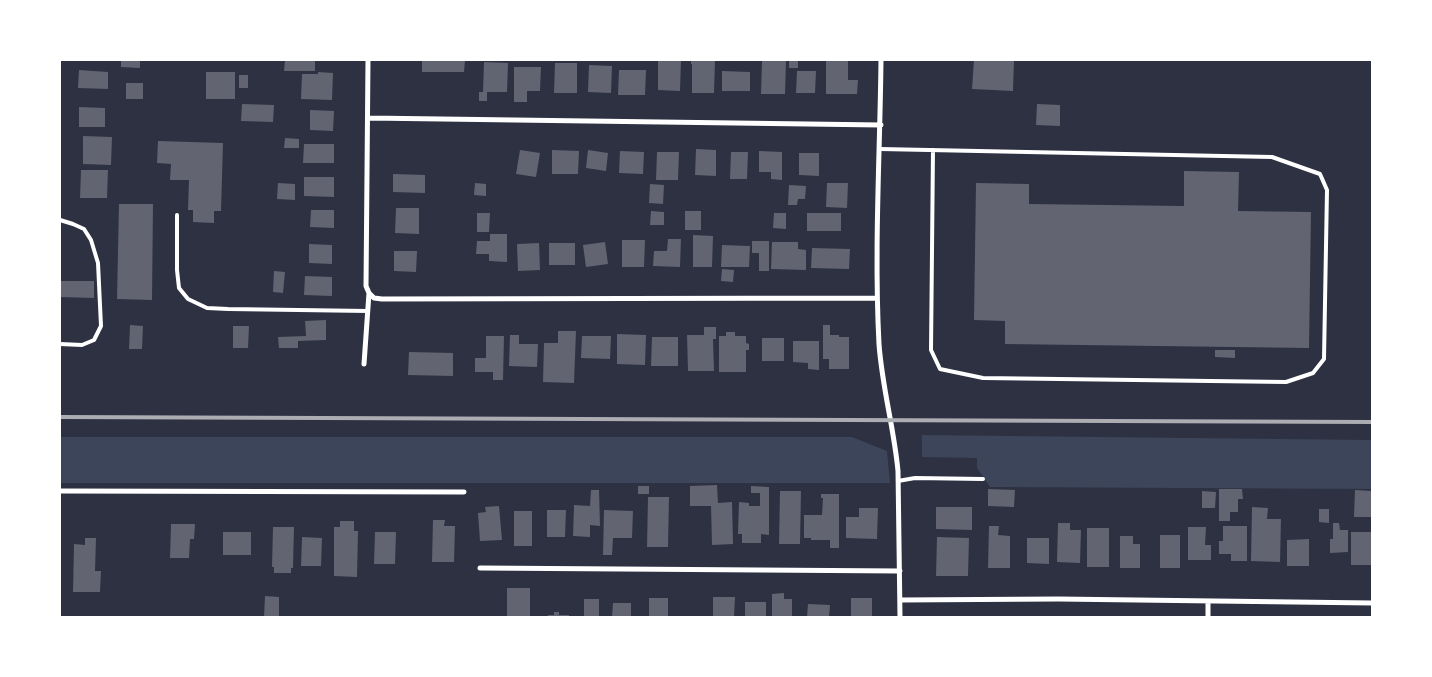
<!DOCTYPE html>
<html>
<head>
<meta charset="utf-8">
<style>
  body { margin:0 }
  #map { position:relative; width:1432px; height:677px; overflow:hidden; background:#2d3142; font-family:Rubik,sans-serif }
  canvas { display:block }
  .frame { position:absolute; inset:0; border:61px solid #fff; pointer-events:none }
</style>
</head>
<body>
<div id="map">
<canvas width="1432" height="677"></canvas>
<div class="frame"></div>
</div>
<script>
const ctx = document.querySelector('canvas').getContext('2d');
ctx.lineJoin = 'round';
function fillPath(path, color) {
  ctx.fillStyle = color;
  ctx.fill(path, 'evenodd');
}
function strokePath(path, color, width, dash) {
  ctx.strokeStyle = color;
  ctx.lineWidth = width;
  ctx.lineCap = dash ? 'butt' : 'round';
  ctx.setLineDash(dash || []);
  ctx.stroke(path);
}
const green = new Path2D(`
  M922,435L1372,440V489L990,487L977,468V458L922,457Z
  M60,437H852L887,451L890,483H60Z`);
const building = new Path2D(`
  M121,60H140V68L121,67Z
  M285,60H315V71H284Z
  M422,60H465L464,72H422Z
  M658,60H681L680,91L658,90Z
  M691,60H715L714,93H692V64H691Z
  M789,60H798V68H789Z
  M826,60H848V80H858L857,94H826Z
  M974,60H1014L1013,91L972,89Z
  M762,61H786L785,94H761Z
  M484,62L508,63L507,92H487V101H479V92H483Z
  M555,63H577V93H554Z
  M589,65L612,66L611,93L588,92Z
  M514,67H541L540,91H527V102H514Z
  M79,70L108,72V89L78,88Z
  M619,70H646L645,95H618Z
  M722,71L750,72V91H722Z
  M797,71H816L815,93H796Z
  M206,72H235V99H206Z
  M318,72L333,73L332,100L301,99L302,74H318Z
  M239,75H248V88H239Z
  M126,83H143V99H126Z
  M242,104L274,105L273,122L241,121Z
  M1037,104L1060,105V126L1036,125Z
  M79,107L105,108V127H79Z
  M310,110L334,111L333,131L310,130Z
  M83,136L112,137L111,165L83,164Z
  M285,138L299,139V148H284Z
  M158,141L223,143L221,211H214V223L193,222V210H188L189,180H170L171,164L157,163Z
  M304,144H334V163H303Z
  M696,149L716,150V176L695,175Z
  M520,150L540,153L536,177L516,174Z
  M552,150L579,151L578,174H552Z
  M588,150L608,153L606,171L586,168Z
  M620,151L644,152L643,174L619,173Z
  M759,151L782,152V180L771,179V172H759Z
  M657,152H679L678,180H656Z
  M731,152H748L747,179H730Z
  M799,153H819V176L799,175Z
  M81,170H108L107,198H80Z
  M1184,171L1239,172L1238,211L1311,212L1309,348L1005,344V321L974,320L976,183L1029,184V204L1184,206Z
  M393,174L425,175V193L393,192Z
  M304,177H334V197L304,196Z
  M278,183L295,184V200L277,199Z
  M475,183L486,184V196L474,195Z
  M827,183H848L847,208L826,207Z
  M650,184L664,185L663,204L649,203Z
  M789,185L806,186L805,199H798L797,205H788Z
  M119,204H153L152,300L117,299Z
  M396,208H419V234L395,233Z
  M311,210H334V228L310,227Z
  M651,211L664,212V225H650Z
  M685,211H701V230H685Z
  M477,213H490L489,232H477Z
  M774,213H786V229L773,228Z
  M807,213H841V231H807Z
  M490,234H507V262L489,261V254H476L477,241H490Z
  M693,235L713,236L712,267H693Z
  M668,239H681L680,267L653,266L654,251H667Z
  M622,240H645L644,267H622Z
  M752,241H769V271H759V253H752Z
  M605,242L608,264L586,267L583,245Z
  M772,242H798V249L806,250V270L771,269Z
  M539,243L540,270L518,271L517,244Z
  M549,243H575V265H549Z
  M309,244L332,245V264L309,263Z
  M722,245L750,246L749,267H721Z
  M812,248L850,249L849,269L811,268Z
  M394,251H417L416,272L394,271Z
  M722,269L734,270L733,282L721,281Z
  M274,271L285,272L283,293L273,292Z
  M305,276L332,277V296L304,295Z
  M60,281H94V298L60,297Z
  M326,320V340L298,341V348H279L278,337L306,336L305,321Z
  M130,325L143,326L142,349H129Z
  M823,325H830V335H839V337H849V369H829V359H823Z
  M233,326H249L248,348H233Z
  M704,327H716V339H713L714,371H688L687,335H704Z
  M558,331H576L574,383L543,382L544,343H558Z
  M726,332H735V336H746V343L749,344V350H746V372H719V336H726Z
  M617,334L646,335L645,365L617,364Z
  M510,335H519V344H538L537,367L509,366Z
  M486,336H504L503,380H493V372H475V358H486Z
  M582,336H611L610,359L581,358Z
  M652,337H678V366H651Z
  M762,338H784V361H762Z
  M793,341H819V370L808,369V363L793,362Z
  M1215,350H1235V358L1215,357Z
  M409,352L453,353V376L408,375Z
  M717,485L718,503L732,502L733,544L712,545L711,506H690V486Z
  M638,486H649V494H638Z
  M751,486L769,487V535L761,534V543H742V534H738L739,502L749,503V506H760V493H751Z
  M988,489L1015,490L1014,507L988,506Z
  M1219,489H1242L1243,499H1238V512H1230V521H1219Z
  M591,490H599L600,526L590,525V537L573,536L574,505L590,506Z
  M1355,490L1372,491V517H1354Z
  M780,491H801L800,544H779Z
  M1202,491L1216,492L1215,508H1202Z
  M821,494H839V548H830V540H811V538H804V515H822L823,498H821Z
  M648,497H669L668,547H647Z
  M499,506L502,540L480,541L478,513L486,512L485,507Z
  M936,507H972V530L936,529Z
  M1252,507L1268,508L1267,519H1281L1280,562L1251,561Z
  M859,508H878L877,539L846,538V517H859Z
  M1319,509H1329V523L1319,522Z
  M547,510H566L565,537H547Z
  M604,510L633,511L632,538H613L612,555H603Z
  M514,511H532V546H514Z
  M433,520H445L444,526H455L454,562H432Z
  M340,521H354V531H358L357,577L334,576V527H340Z
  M1058,523H1070V530H1081L1080,563L1057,562Z
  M1333,523H1339L1340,530H1348V552L1330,553V539H1333Z
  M171,524H195L194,539H190L189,558H170Z
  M989,526H999L998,535L1010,536V568H988Z
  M1223,526H1247V561H1231V554H1219V541H1223Z
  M273,527H294L293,568H291V573H274V567H272Z
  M1188,527H1206L1205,545H1211V560H1188Z
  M1087,528H1109V567H1087Z
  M223,532H251V555H223Z
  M375,532H396L395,564H374Z
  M1351,532H1371V565H1351Z
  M1160,535H1180V568H1160Z
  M1120,536H1133V544H1140V568H1120Z
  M302,537L322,538L321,566H301Z
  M937,537L969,538L968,576H936Z
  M85,538H96L95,571H101L100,592H73L74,544L85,545Z
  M1027,538H1049V564L1027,563Z
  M1309,539V566H1287V540Z
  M507,588H530V617H507Z
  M784,593V599H792V617H772V594Z
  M265,596L279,597V617H264Z
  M713,597H735L734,617H713Z
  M649,598H668V617H649Z
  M851,598H872V617H851Z
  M584,599H599V617H584Z
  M745,602H766V617H745Z
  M613,603H631V617H612Z
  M808,604L830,605L829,617H807Z
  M554,612H559V615H569V617H548V615H554Z`);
const service = new Path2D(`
  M880,149L1272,157L1320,174L1327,190L1324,359L1313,373L1286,382L983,378L940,369L931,350L933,150
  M177,215V270L179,288L188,299L207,308L228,309L368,311
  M60,220L73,224L84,229L91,240L98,263L101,326L94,340L82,345L60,344
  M898,481L915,478L983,479`);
const minor = new Path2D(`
  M881,60C880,154 874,249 879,344C882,387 894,428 898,471L900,617
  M368,118L881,125
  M369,293L374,298L382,299L877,298
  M364,364L369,293L366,286L368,60
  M60,491L464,492
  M480,568L900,571
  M900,600L1058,599L1372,603
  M1208,617V601`);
const rail = new Path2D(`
  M60,417L1372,422`);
fillPath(green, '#3c4559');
fillPath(building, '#626471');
strokePath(service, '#fff', 4);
strokePath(minor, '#fff', 5);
strokePath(rail, '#abadb3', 4);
</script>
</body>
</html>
